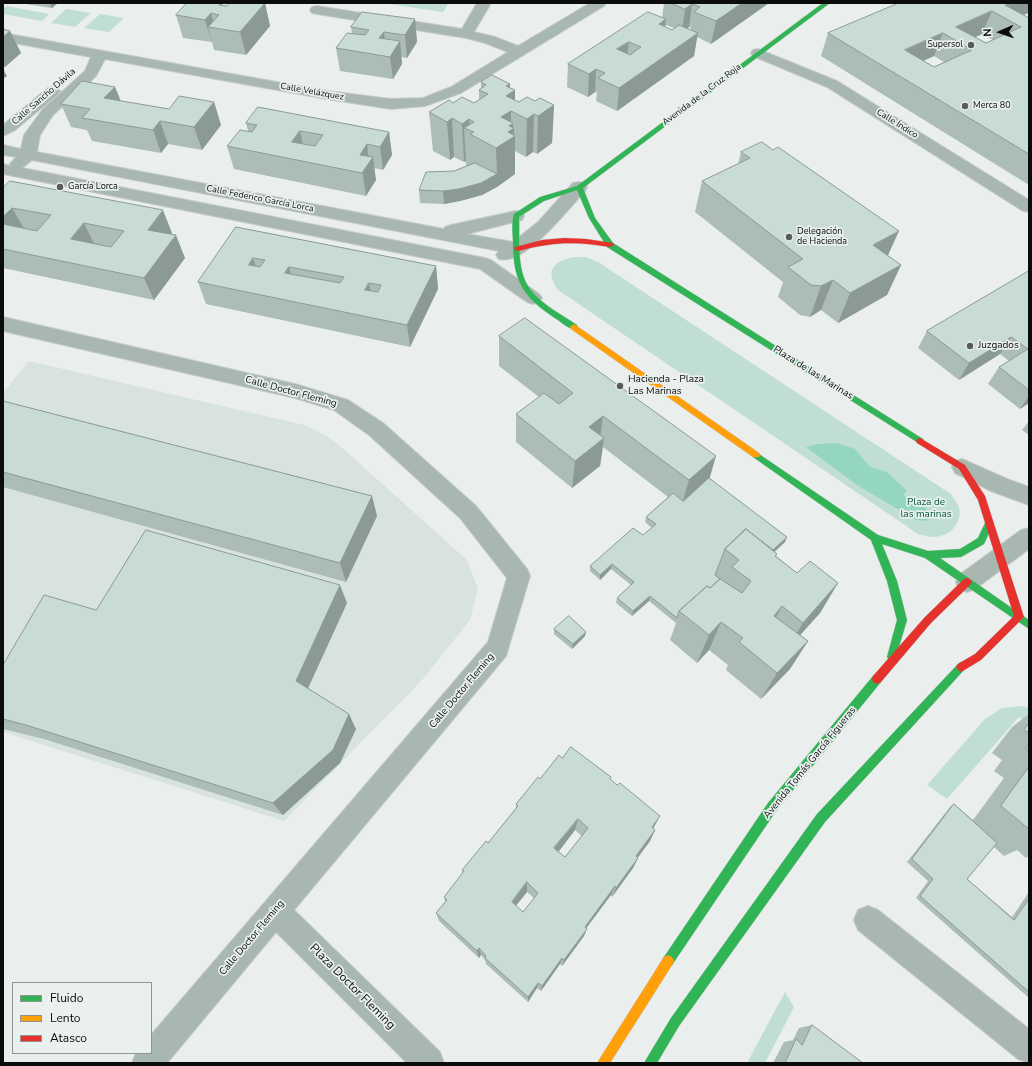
<!DOCTYPE html>
<html>
<head>
<meta charset="utf-8">
<style>
  body { margin:0 }
  #map { position:relative; width:1032px; height:1066px; overflow:hidden; background:#eaefed; font-family:"Nunito Sans",sans-serif }
  canvas { display:block }
  .frame { position:absolute; inset:0; border:4px solid #0b0d0c; pointer-events:none }
  .legend { position:absolute; left:12px; top:982px; width:140px; height:72px; box-sizing:border-box; background:#e9f0ed; border:1px solid #909593; margin:0; padding:5px 7px; list-style:none; font-size:12px; color:#0b0d0c }
  .legend li { display:flex; align-items:center; gap:8px; height:20px }
  .legend b { width:20px; border:1px solid #909593 }
  .north { position:absolute; left:980px; top:12px; width:40px; height:40px; -webkit-text-stroke:3px #e9f0ed; paint-order:stroke; rotate:268deg; font-size:11px; font-weight:700; line-height:16px; text-align:center; color:#0b0d0c }
  .north::after { content:''; display:block; margin:auto; width:14px; height:18px; background:#0b0d0c; clip-path:polygon(50% 0,100% 100%,50% 72%,0 100%) }
</style>
</head>
<body>
<div id="map">
<canvas width="1032" height="1066"></canvas>
<div class="frame"></div>
<ul class="legend">
<li><b style="height:5px;background:#30b455"></b>Fluido</li>
<li><b style="height:5px;background:#ff9f0a"></b>Lento</li>
<li><b style="height:5px;background:#e5322d"></b>Atasco</li>
</ul>
<div class="north">N</div>
</div>
<script>
const ctx = document.querySelector('canvas').getContext('2d');
ctx.lineJoin = 'round';
function fillPath(path, color) {
  ctx.fillStyle = color;
  ctx.fill(path, 'evenodd');
}
function strokePath(path, color, width, dash) {
  ctx.strokeStyle = color;
  ctx.lineWidth = width;
  ctx.lineCap = dash ? 'butt' : 'round';
  ctx.setLineDash(dash || []);
  ctx.stroke(path);
}
function label(font, color, halo, rows, align = 'center') {
  ctx.font = font + ' "Nunito Sans",sans-serif';
  ctx.lineWidth = 3.5;
  ctx.setLineDash([]);
  ctx.textBaseline = 'middle';
  ctx.strokeStyle = halo;
  ctx.fillStyle = color;
  for (const [text, x, y, turn = 0] of rows) {
    ctx.save();
    ctx.translate(x, y);
    ctx.rotate((+turn || 0) * Math.PI / 180);
    ctx.textAlign = isNaN(turn) ? turn : align;
    if (halo) ctx.strokeText(text, 0, 0);
    ctx.fillText(text, 0, 0);
    ctx.restore();
  }
}
const built = new Path2D(`
  M29,361L304,425L313,429L327,436L339,445L467,560L478,589L470,620L422,680L284,821L3,732V393Z`);
const green = new Path2D(`
  M381,3H449L443,12Z
  M6,6L49,14L42,21L3,14V9Z
  M66,9L91,13L75,27L51,23Z
  M100,14L124,18L109,32L84,28Z
  M575,257H586L598,262L951,494C953,498 958,503 959,508C963,523 949,537 934,537C929,537 923,535 918,534L558,290C544,271 554,260 575,257Z
  M1022,706L1029,708V725L1019,717L947,799L927,785L985,719L1002,708Z
  M785,992L794,1007L765,1063H747Z`);
const water = new Path2D(`
  M837,443L855,449L870,467L887,472L907,491L903,495L926,508L931,518L926,521L916,520L857,485L806,447L818,444Z`);
const street = new Path2D(`
  M477,3H491L474,32L495,37L518,46L590,3H606L604,6L461,93L425,106L391,109L327,99L105,59L96,76L53,115L40,135L37,152L444,229L445,227L451,225L516,211L522,212L524,216L522,220L467,234L513,242L539,221L573,183L579,182L585,183L587,187L585,191C568,209 525,266 499,259L496,255L499,251L32,160L22,168L485,258L491,260L539,294L542,298L539,302L533,304L527,302L480,269L3,174V164L11,166L10,164L16,157L3,155V145L21,149L24,135L43,109L85,71L91,57L3,41V33L327,91L391,99L423,98L451,87L508,52L485,43L466,38L317,14L312,13L310,10L312,7L317,6L462,29Z
  M758,49L837,81L1029,200V212L1023,211L827,87L753,56L751,53L753,50Z
  M53,87L58,88L60,91L58,94L15,130L3,136V125L48,88Z
  M3,317L295,384L348,400L383,423L476,506L527,569L530,576L506,656L294,910L440,1052L444,1063H407L276,932L167,1063H132L136,1053H151V1035L488,642L507,578L460,518L369,435L334,410L295,398L3,331Z
  M962,459L1007,479L1029,487V505L991,491L955,473L952,467L955,461Z
  M1029,528V549L975,589L967,592L959,589L956,582L959,575L1021,530Z
  M868,906L878,910L1029,1029V1063L1018,1059L858,930L854,920L858,910Z`);
const fast = new Path2D(`
  M823,3H830L583,188L595,218L613,243L923,439L924,441L923,443L920,444L607,247L589,218L577,190L544,201L519,217C520,240 516,270 530,289C542,305 561,314 577,325V329C570,330 563,324 558,320C524,298 513,283 513,242C513,234 511,222 514,214L540,197L577,186Z
  M756,452L878,535L928,551L960,549L978,538L986,521H992L993,524L984,544L961,557L940,558L1029,620V629L925,558L882,544L897,581L907,620L895,660L892,661L889,660L887,657L897,620L887,581L871,540L753,457L752,455Z
  M961,662L964,664L966,667L964,670L825,822L679,1026L657,1063H644L671,1018L817,814L958,664Z
  M877,674L881,676L882,679L881,682L776,811L672,965L668,967L664,965L662,961L664,957L768,803L873,676Z`);
const slow = new Path2D(`
  M574,324L759,453L760,455L759,457H753L571,329L570,327Z
  M668,955L672,957L674,961L672,965L610,1063H597L664,957Z`);
const jam = new Path2D(`
  M564,238L586,239L613,243L614,245L610,247C574,241 553,242 518,251L514,249L515,247L542,240Z
  M920,438L965,465L985,496L1024,617L981,660L961,672L958,670L956,667L958,664L975,654L1014,616L978,500L959,469L917,443L916,441L917,439Z
  M967,578L970,579L972,582L970,585L931,623L881,682L877,684L873,682L872,679L873,676L925,617L964,579Z`);
const wall = new Path2D(`
  M19,3H58L52,8Z
  M222,3L223,5L227,6L265,3L270,26L246,55L214,50L212,42L183,38L176,15Z
  M664,3H769L711,44L697,37L694,56L617,111L596,101L597,93L595,92L588,97L567,87L568,64L662,18ZM666,25L674,28L672,30L665,27ZM689,27L691,28V30L687,28Z
  M1029,3V13H1028L1023,15L1029,18V185L821,56L828,33ZM982,34L993,40L986,43L975,37ZM934,56L944,62L934,67L923,61Z
  M415,19L417,42L407,58L401,57L402,64L393,79L340,71L336,48L352,33L351,27Z
  M3,29L10,31L21,53L5,67H3Z
  M481,82L510,84V88L515,100L519,102L535,101L554,105L552,143L537,154L533,152L526,157L515,151V174L497,187L482,195L460,201L444,204L420,203L419,190L454,171L466,166V161L464,162L454,157L450,160L433,151L429,112L474,103L479,100V90L481,88Z
  M115,87L121,101L169,109L214,102L221,125L202,150L168,144L161,153L92,141L87,130L71,127L61,104Z
  M246,123L389,132L392,155L383,170L374,168L376,180L366,196L234,169L227,146L248,131Z
  M741,152L901,265L887,295L838,323L821,310L810,317L800,315L778,297L783,282L695,212L702,181L738,164Z
  M3,188L172,233L171,234L185,258L154,300L3,268Z
  M236,227L436,266L438,289L410,347L206,304L198,282Z
  M1029,271V403L1020,409L988,384L999,367L1009,361L1000,354L959,380L918,348L927,331Z
  M499,336L709,478L785,542L774,551L777,554L776,556L797,573L838,583L820,613L800,635L808,641L790,669L761,699L726,670L728,665L709,650L697,663L670,640L676,623L649,601L632,616L616,603L617,598L631,585L611,569L600,580L590,571V566L643,535L652,528L645,522L646,517L668,497L603,447L600,466L572,488L516,442V414L539,397L499,366Z
  M3,401L372,496L377,516L346,582L3,487Z
  M1029,421V435L1022,430Z
  M347,603L308,688L356,729L340,763L283,815L44,739L3,729V665L96,610Z
  M554,629L585,636L572,649L554,634Z
  M1029,714V856L1026,858L1017,850L1004,856L994,847L967,879L1012,917L1029,892V998L916,898L928,881L907,862L950,807L954,804L973,820L1004,778L994,771L1002,760L992,753L1012,727Z
  M562,758L611,777L610,780L655,830L650,841L637,858H638L633,868L612,897L611,895L586,928L584,936L562,966L560,964L541,991L537,988L528,1002L486,964L485,960L481,955L479,958L439,921L436,913L445,902L444,897L463,873L462,870L488,843L516,808V804L540,779ZM575,830L582,836L565,857L558,852ZM527,892L534,898L523,912L516,906Z
  M812,1025L863,1063H773L784,1042L793,1040L799,1028Z`);
const shadedWall = new Path2D(`
  M49,3H58L52,8Z
  M265,3L270,26L246,55L240,32Z
  M742,3H769L711,44L716,21Z
  M1009,3H1029V11L1028,13L1010,21L1005,5Z
  M692,4L689,27L682,32L685,9Z
  M992,11L982,34L961,44L956,27Z
  M211,13L215,28L208,27L212,43L205,20Z
  M415,19L417,42L407,58L405,35Z
  M666,19L663,42L659,24Z
  M10,31L21,53L5,67L3,63V37Z
  M384,32L387,55L379,38Z
  M698,33L694,56L617,111L619,88Z
  M943,33L934,56L897,73L905,50Z
  M400,41L402,64L393,79L390,57Z
  M629,42L626,64L617,49Z
  M3,69L7,76L3,79Z
  M596,69L595,92L588,97L589,74Z
  M510,84V94L515,90V113L511,111V124L513,123V129L514,128V136H515V174L497,187L482,195L460,201L444,204L443,191L497,174L496,148L506,86Z
  M115,87L124,110L104,98Z
  M214,102L221,125L202,150L194,127Z
  M554,105L552,143L537,154L538,116Z
  M534,114L533,152L526,157L527,119Z
  M452,118L454,157L450,160L447,122Z
  M469,119L470,130L464,128L466,161L464,162L462,124Z
  M160,121L168,144L161,153L153,130Z
  M300,131L305,154L292,142Z
  M389,132L392,155L383,170L380,147Z
  M367,144L369,162L373,157L376,180L366,196L360,155Z
  M12,208L25,230L3,232V217Z
  M163,210L172,233L157,252L148,230Z
  M84,223L95,246L71,239Z
  M899,231L885,262L873,245Z
  M176,235L185,258L154,300L144,278Z
  M253,258L260,281L249,265Z
  M901,265L887,295L838,323L850,293Z
  M436,266L438,289L410,347L407,325Z
  M289,267L295,289L285,273Z
  M833,280L821,310L810,317L821,286Z
  M369,283L373,305L365,290Z
  M1011,337L1000,354L959,380L969,363Z
  M1029,396V403L1020,409Z
  M603,416L600,441L604,438L600,466L572,488L575,461L589,427Z
  M716,456L708,484L681,507L689,480Z
  M372,496L377,516L346,582L340,563Z
  M787,537L785,542L750,575L752,570Z
  M612,564L611,569L600,580V575Z
  M838,583L820,613L786,651L803,623Z
  M340,585L347,603L304,697L296,681Z
  M650,596L649,601L632,616L633,611Z
  M782,606L767,635L774,616Z
  M721,622L709,650L697,663L709,635Z
  M586,632L585,636L572,649L573,644Z
  M808,641L790,669L761,699L777,673Z
  M349,714L356,729L340,763L283,815L273,803Z
  M660,816L654,827L647,838L652,827Z
  M578,819L575,830L553,859L554,848Z
  M655,830L650,841L631,867L636,856Z
  M638,858L633,868L612,897L616,888Z
  M527,882V892L512,910V902Z
  M615,886L611,895L582,934L585,927Z
  M587,929L584,936L562,966L564,960Z
  M479,948L481,955L479,958L477,951Z
  M562,958L560,964L541,991L542,986Z
  M538,983L537,988L528,1002V997Z`);
const building = new Path2D(`
  M187,3H221L219,5L227,6L229,3H265L240,32L208,27L219,15L211,13L205,20L176,15Z
  M671,3H742L716,21L694,12L700,7L692,4L685,9Z
  M899,3H1009L1005,5L1029,18V154L828,33ZM992,11L1021,27L986,43L956,27ZM943,33L972,50L934,67L905,50Z
  M362,12L415,19L405,35L384,32L379,38L400,41L390,57L336,48L347,33L365,35L369,30L351,27Z
  M648,12L666,19L659,24L672,30L679,25L698,33L619,88L598,78L605,73L596,69L589,74L568,64ZM629,42L641,47L630,55L617,49Z
  M3,29L10,31L3,37Z
  M492,75L510,84L506,86L515,90L506,96L519,102L527,97L535,101L540,98L554,105L538,116L534,114L527,119L511,111L501,117L513,123L509,126L514,128L508,132L515,136L496,148L470,134L474,132L464,128L474,122L469,119L462,124L452,118L447,122L429,112L449,100L453,103L462,97L474,103L488,94L479,90L486,85L481,82Z
  M82,81L115,87L104,98L169,109L179,96L214,102L194,127L160,121L153,130L82,118L90,109L61,104Z
  M258,107L389,132L380,147L367,144L360,155L373,157L362,173L227,146L240,130L252,132L257,125L246,123ZM300,131L323,135L315,146L292,142Z
  M762,142L773,150L778,147L899,231L873,245L901,265L850,293L833,280L821,286L811,285L788,267L803,259L702,181L750,158L741,152Z
  M475,163L497,174L481,183L459,189L443,191L419,190L426,172L454,171Z
  M10,181L163,210L148,230L176,235L144,278L3,249V224L37,231L51,215L12,208L3,217V188ZM84,223L124,231L111,247L71,239Z
  M236,227L436,266L407,325L198,282ZM253,258L265,260L260,267L249,265ZM289,267L344,277L340,283L285,273ZM369,283L381,285L378,292L365,290Z
  M1029,271V326L1028,327L1029,328V390L999,367L1028,349L1011,337L969,363L927,331Z
  M525,318L716,456L689,480L603,416L589,427L604,438L575,461L516,414L544,393L559,404L573,393L499,336Z
  M3,401L372,496L340,563L3,472Z
  M709,478L787,537L773,550L746,529L725,549L715,575L720,579L710,588L707,586L679,611L677,618L650,596L633,611L617,598L634,582L612,564L600,575L590,566L633,528L643,535L656,524L646,517L673,493L683,501Z
  M746,529L777,554L775,556L797,573L810,561L838,583L803,623L782,606L774,616L808,641L777,673L739,642L743,638L721,622L709,635L679,611L707,586L710,588L720,579L742,593L751,581L732,567L739,560L725,549Z
  M146,530L340,585L296,681L349,714L333,750L273,803L26,725L3,719V665L44,595L96,610Z
  M569,616L586,632L573,644L554,629Z
  M1029,723V733L1024,730Z
  M1029,744V750L1026,748Z
  M571,747L611,777L610,779L617,785L620,783L660,816L652,827L655,830L636,856L638,858L616,888L615,886L585,927L587,929L564,960L562,958L542,986L538,983L528,997L485,958L486,956L479,948L477,951L436,913L447,900L444,897L464,871L462,870L486,841L488,843L518,806L516,804L538,777L540,779L559,755L562,758ZM578,819L588,828L565,857L554,848ZM527,882L538,893L523,912L512,902Z
  M1029,767V829L1001,806Z
  M954,804L997,843L967,879L1014,920L1029,899V992L920,896L933,879L912,859Z
  M812,1025L863,1063H785L796,1039L802,1045Z`);
const markers = [
  [971,45,4,"#595c5b"],
  [965,106,4,"#595c5b"],
  [60,187,4,"#595c5b"],
  [789,237,4,"#595c5b"],
  [970,346,4,"#595c5b"],
  [620,386,4,"#595c5b"]
];
const farPoinames = [
  ["Supersol",963,45,"right"],
  ["Merca 80",973,106],
  ["García Lorca",68,187],
  ["Delegación",797,232],
  ["de Hacienda",797,242]
];
const farStreetnames = [
  ["Calle Velázquez",312,92,10],
  ["Avenida de la Cruz Roja",702,95,-37],
  ["Calle Sancho Dávila",44,97,-41],
  ["Calle Índico",897,124,32],
  ["Calle Federico García Lorca",260,199,11]
];
const poiNames = [
  ["Juzgados",978,346],
  ["Hacienda - Plaza",628,380],
  ["Las Marinas",628,392]
];
const streetNames = [
  ["Plaza de las Marinas",813,373,32],
  ["Calle Doctor Fleming",291,392,15],
  ["Calle Doctor Fleming",462,691,-50],
  ["Avenida Tomás García Figueras",810,763,-51],
  ["Calle Doctor Fleming",252,938,-50]
];
const parkNames = [
  ["Plaza de",926,503],
  ["las marinas",926,515]
];
const nearStreetnames = [
  ["Plaza Doctor Fleming",352,987,45]
];
fillPath(built, '#d8e3de');
fillPath(green, '#c0dfd2');
fillPath(water, '#95d7be');
strokePath(street, '#c7cac9', 2);
strokePath(fast, '#c7cac9', 1);
strokePath(slow, '#c7cac9', 1);
strokePath(jam, '#c7cac9', 1);
fillPath(street, '#a8b8b1');
fillPath(fast, '#30b455');
fillPath(slow, '#ff9f0a');
fillPath(jam, '#e5322d');
fillPath(wall, '#acbdb6');
fillPath(shadedWall, '#8c9a94');
fillPath(building, '#c8dcd4');
strokePath(building, '#8c9a94', 1);
for (const [x, y, r, color] of markers) {
  const dot = new Path2D();
  dot.arc(x, y, r, 0, 2 * Math.PI);
  ctx.fillStyle = color;
  ctx.fill(dot);
  strokePath(dot, '#e9f0ed', 1.5);
}
label('9px', '#0b0d0c', '#e9f0ed', farPoinames, 'left');
label('9px', '#0b0d0c', '#e9f0ed', farStreetnames);
label('10px', '#0b0d0c', '#e9f0ed', poiNames, 'left');
label('10px', '#0b0d0c', '#e9f0ed', streetNames);
label('10px', '#04553e', '#e9f0ed', parkNames);
label('12px', '#0b0d0c', '#e9f0ed', nearStreetnames);
</script>
</body>
</html>
